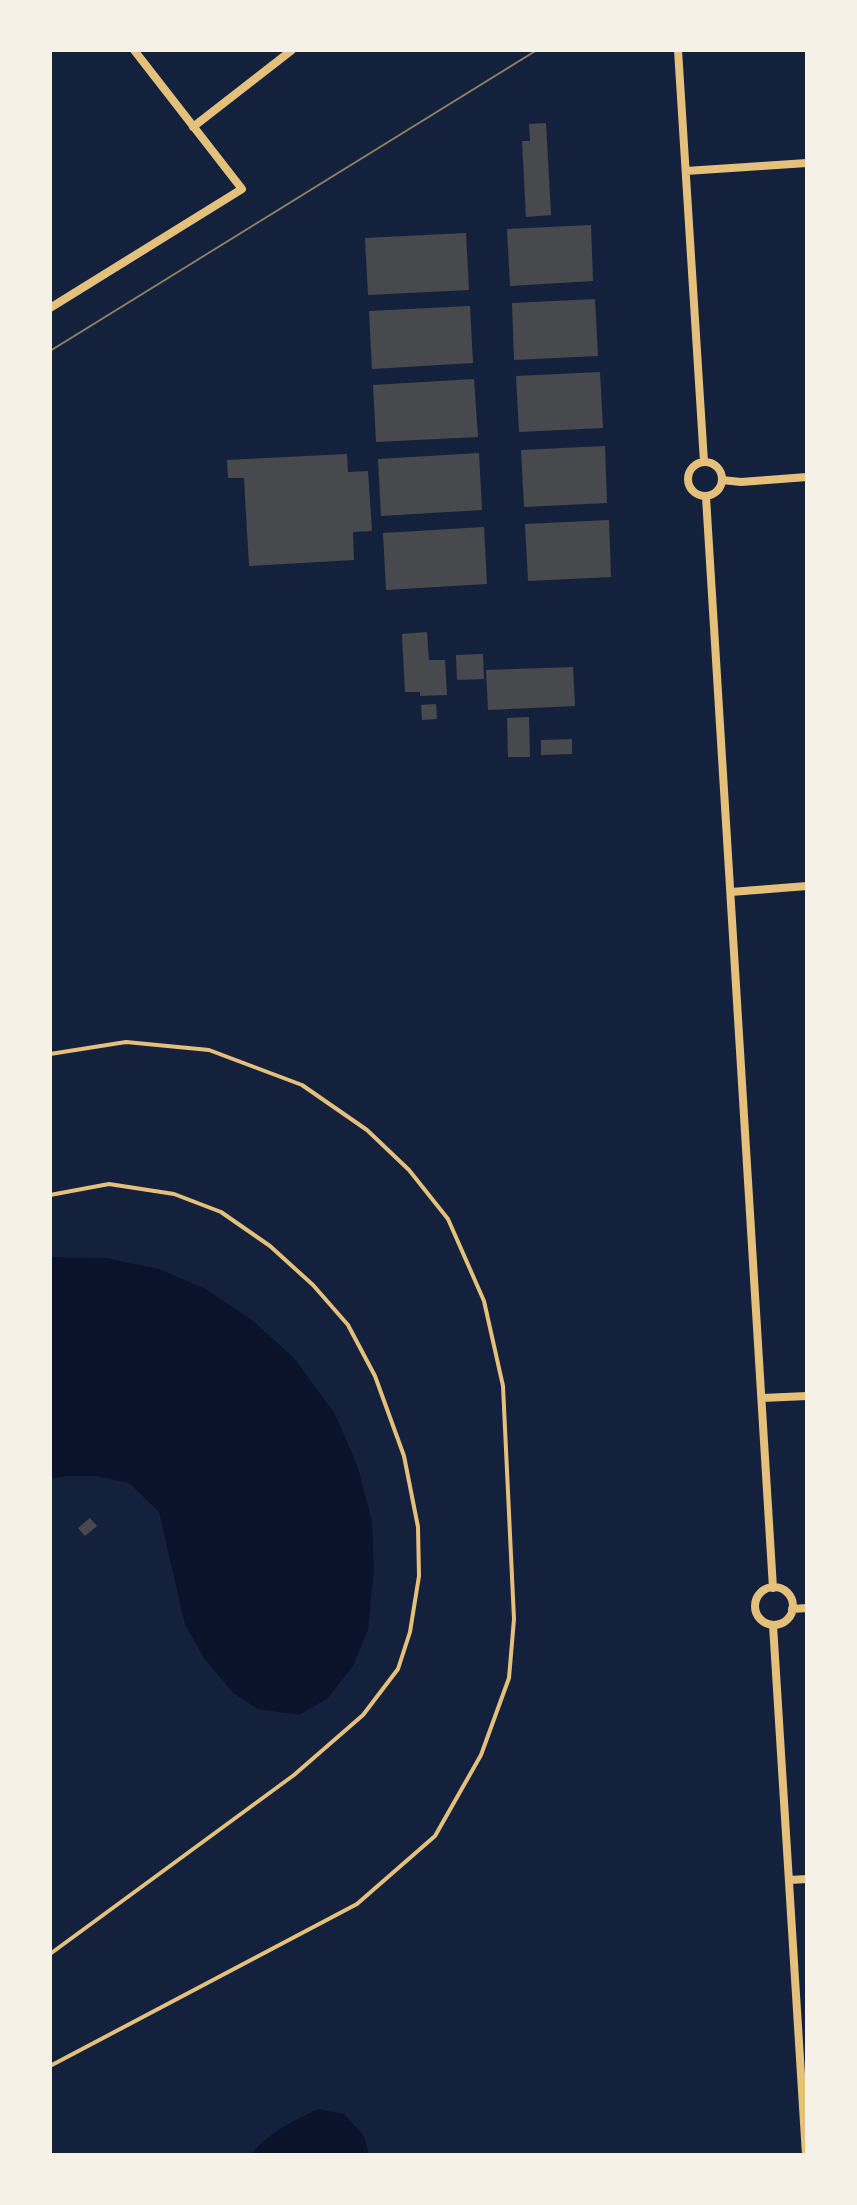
<!DOCTYPE html>
<html>
<head>
<meta charset="utf-8">
<style>
  body { margin:0 }
  #map { position:relative; width:857px; height:2205px; overflow:hidden; background:#14213d; font-family:Merriweather,serif }
  canvas { display:block }
  .frame { position:absolute; inset:0; border:52px solid #f6f1e7; pointer-events:none }
</style>
</head>
<body>
<div id="map">
<canvas width="857" height="2205"></canvas>
<div class="frame"></div>
</div>
<script>
const ctx = document.querySelector('canvas').getContext('2d');
ctx.lineJoin = 'round';
function fillPath(path, color) {
  ctx.fillStyle = color;
  ctx.fill(path, 'evenodd');
}
function strokePath(path, color, width, dash) {
  ctx.strokeStyle = color;
  ctx.lineWidth = width;
  ctx.lineCap = dash ? 'butt' : 'round';
  ctx.setLineDash(dash || []);
  ctx.stroke(path);
}
const water = new Path2D(`
  M50,1257L107,1258L159,1269L204,1288L252,1320L294,1358L335,1414L358,1467L372,1522L374,1569L368,1630L353,1666L328,1698L299,1715L258,1709L233,1693L204,1658L185,1625L159,1512L129,1483L95,1476H67L50,1479Z
  M318,2109L344,2114L364,2136L369,2155H251C267,2133 295,2120 318,2109Z`);
const building = new Path2D(`
  M546,123L551,215L526,217L522,141H530L529,124Z
  M591,225L593,281L510,286L507,229Z
  M466,233L469,290L368,295L365,238Z
  M595,299L598,356L514,360L512,303Z
  M470,306L473,363L372,369L369,311Z
  M600,372L603,428L519,432L516,376Z
  M474,379L478,437L376,442L373,385Z
  M605,446L607,503L524,507L521,450Z
  M479,453L482,510L381,516L378,459Z
  M347,454L348,472L368,471L372,531L353,532L354,560L249,566L244,478H228L227,460Z
  M609,520L611,577L528,581L525,524Z
  M484,527L487,584L386,590L383,533Z
  M427,632L429,660H445L447,695L420,696V692H405L402,634Z
  M483,654L484,679L457,680L456,655Z
  M573,667L575,706L488,710L486,670Z
  M436,704L437,719L422,720L421,705Z
  M529,717L530,757H508L507,718Z
  M572,739V754L541,755V740Z
  M90,1518L97,1526L85,1536L78,1528Z`);
const service = new Path2D(`
  M50,1054L126,1042L209,1050L302,1085L367,1130L409,1170L448,1219L484,1301L503,1386L514,1619L509,1678L481,1755L435,1836L357,1904L50,2066
  M50,1195L109,1184L174,1194L221,1212L270,1246L313,1285L348,1325L375,1376L404,1456L418,1527L419,1576L410,1632L398,1669L363,1715L294,1775L50,1954`);
const minor = new Path2D(`
  M678,50L704,462
  M193,127L292,50
  M686,171L807,163
  M50,308L242,189L134,50
  M688 479a17 17 0 1 1 34 0a17 17 0 1 1-34 0Z
  M722,480L741,482L807,477
  M706,497L773,1588
  M731,892L807,886
  M762,1398L807,1396
  M755 1606a19 19 0 1 1 38 0a19 19 0 1 1-38 0Z
  M792,1609L807,1608
  M773,1625L806,2155
  M790,1880L807,1879`);
const tram = new Path2D(`
  M50,351L537,50`);
fillPath(water, '#0b132b');
fillPath(building, '#48494c');
strokePath(service, '#e5c07b', 4);
strokePath(minor, '#e5c07b', 8);
strokePath(tram, '#918062', 2);
</script>
</body>
</html>
